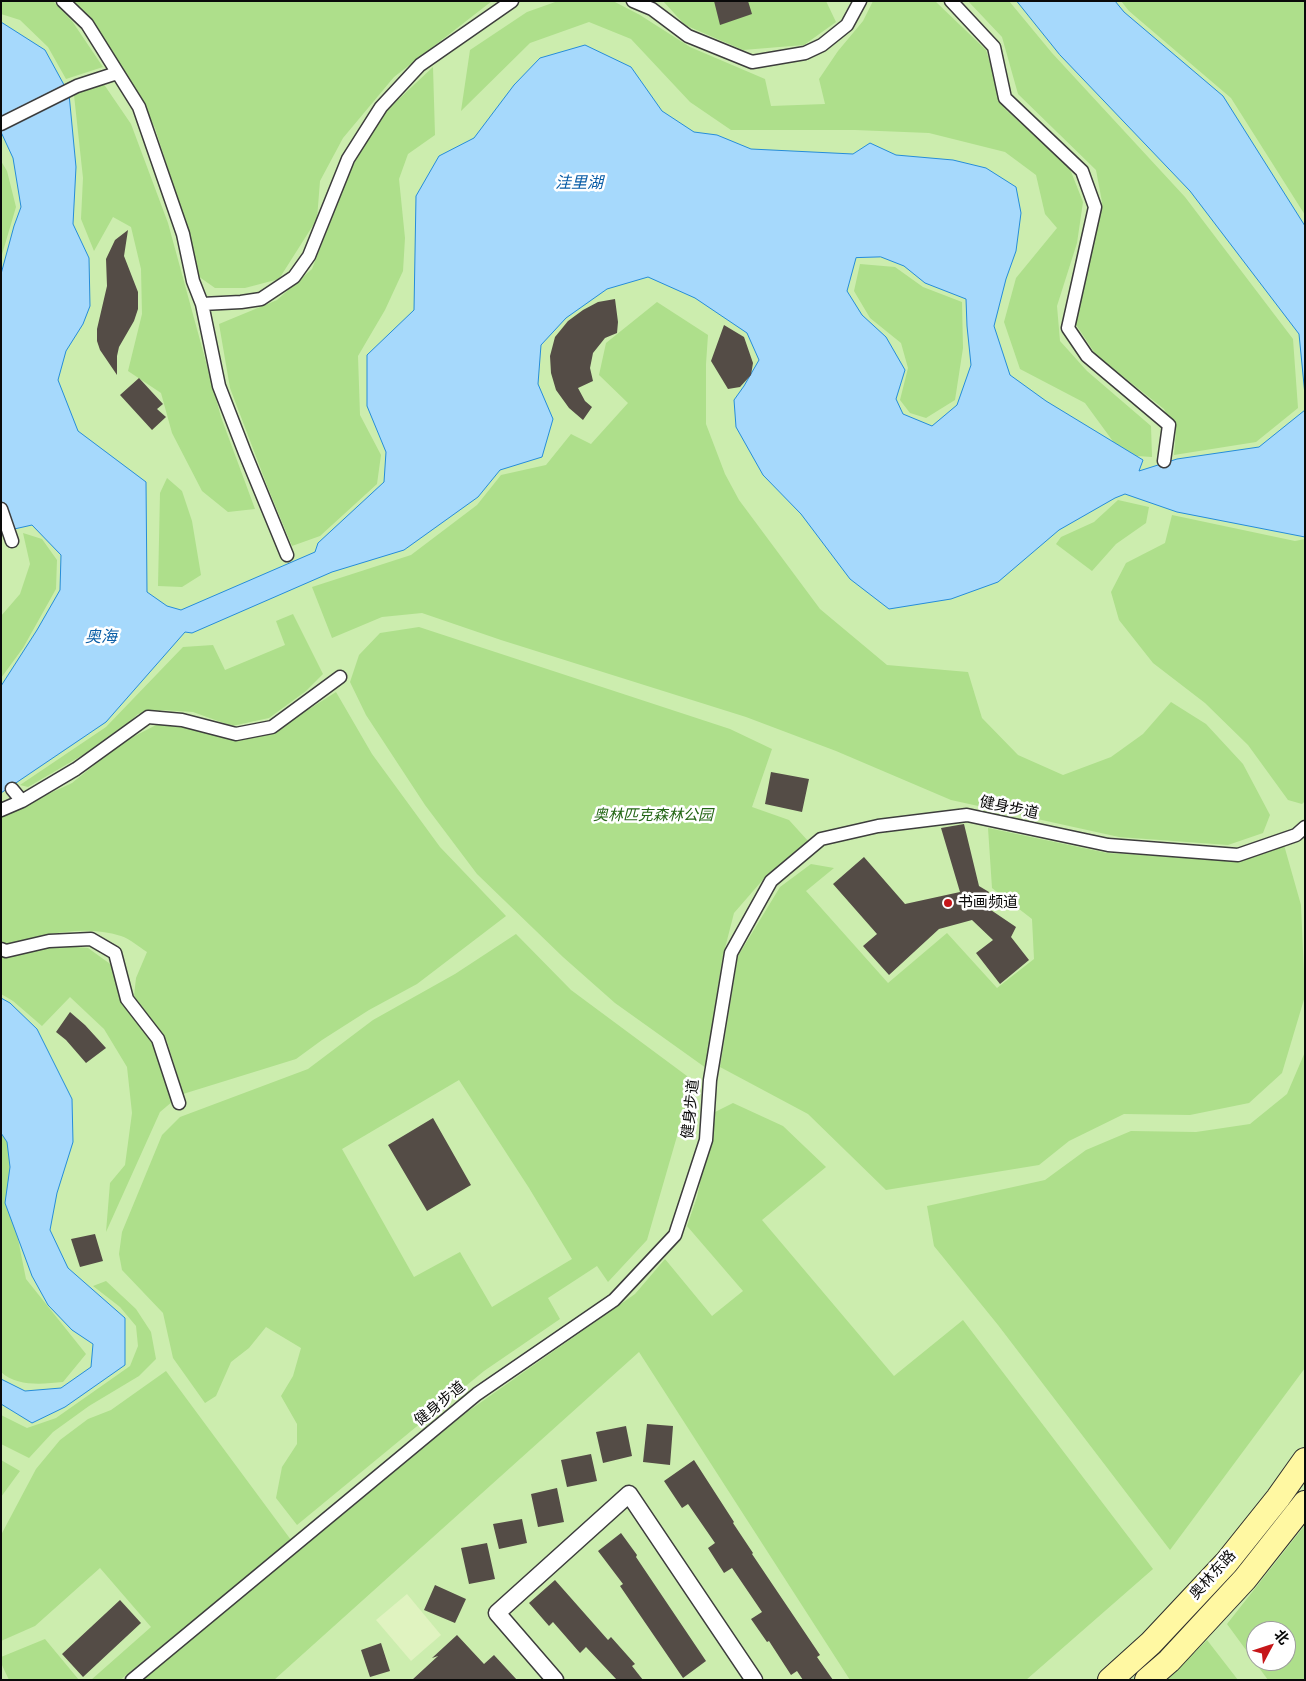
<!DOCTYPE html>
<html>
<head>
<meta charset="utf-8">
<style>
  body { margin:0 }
  #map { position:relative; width:1306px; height:1681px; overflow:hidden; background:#fffbe7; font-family:"Libre Baskerville","Noto Sans SC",serif }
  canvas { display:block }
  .frame { position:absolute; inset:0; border:2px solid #0a0a0a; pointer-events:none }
  .north { position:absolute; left:1246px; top:1621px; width:50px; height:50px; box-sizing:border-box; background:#fff; border:1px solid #9d9d9d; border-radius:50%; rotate:50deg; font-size:14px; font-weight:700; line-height:20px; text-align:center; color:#0a0a0a }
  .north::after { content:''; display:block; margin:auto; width:18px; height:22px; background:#c61619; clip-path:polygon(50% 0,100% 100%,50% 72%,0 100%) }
</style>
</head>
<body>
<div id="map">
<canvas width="1306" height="1681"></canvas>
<div class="frame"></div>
<div class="north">北</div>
</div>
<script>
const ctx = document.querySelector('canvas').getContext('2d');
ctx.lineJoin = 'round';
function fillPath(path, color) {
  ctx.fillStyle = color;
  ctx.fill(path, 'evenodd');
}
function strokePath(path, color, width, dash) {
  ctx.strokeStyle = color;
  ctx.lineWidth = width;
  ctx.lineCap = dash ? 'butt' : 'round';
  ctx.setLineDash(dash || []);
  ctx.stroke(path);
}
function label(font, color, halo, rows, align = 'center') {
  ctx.font = font + ' "Libre Baskerville","Noto Sans SC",serif';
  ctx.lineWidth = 5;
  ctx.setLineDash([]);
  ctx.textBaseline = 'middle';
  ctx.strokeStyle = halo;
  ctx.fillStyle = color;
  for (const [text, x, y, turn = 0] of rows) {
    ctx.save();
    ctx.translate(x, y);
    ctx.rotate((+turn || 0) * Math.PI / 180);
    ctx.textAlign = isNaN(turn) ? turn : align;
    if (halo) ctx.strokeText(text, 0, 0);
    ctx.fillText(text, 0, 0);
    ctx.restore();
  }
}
const green = new Path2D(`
  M1,1H1305V1680H1ZM1256,1631H1286V1661H1256Z`);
const forest = new Path2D(`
  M1,1H53L72,21L103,67L66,79L48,47L20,20L1,14Z
  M73,1H492L394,77L343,138L320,181L317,219L279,279L245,288H215L198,276L181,209L155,128L128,79L92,21Z
  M558,1H613L640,15L690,47L765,79L771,106L825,104L819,79L838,51L863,21L873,1H935L986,50L1004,108L1070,169L1083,202L1077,243L1057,306L1060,341L1087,371L1151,426L1152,457L1123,455L1085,403L1020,369L1004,322L1016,278L1057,228L1045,214L1036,175L1005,152L929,133L855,130H731L690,102L631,39L589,22L530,43L461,111L470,50L527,12Z
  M663,1H826L836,22L804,45L743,50L685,25Z
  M968,1H1009L1052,53L1185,197L1293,339L1298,408L1256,442L1174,455L1176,431L1164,409L1096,355L1075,323L1102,202L1096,170L1018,94L1002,37Z
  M1121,1H1305V215L1231,98L1129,11Z
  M433,67L435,135L408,154L399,179L405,238L403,271L385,310L358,356L360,415L381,455L377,484L320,536L292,546L268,488L230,388L219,324L277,300L312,269L352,167L384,113Z
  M103,83L131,124L168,223L221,417L255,509L228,512L202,491L172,433L161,393L128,371L142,314L141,269L131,227L113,217L94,251L81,219L83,178L74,95Z
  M1,161L7,171L16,207L1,258Z
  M860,264L895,267L923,287L962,302L963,348L955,400L926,418L910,413L900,400L908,368L901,343L870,318L854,291Z
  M657,302L708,335L706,364V424L725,474L739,500L820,609L887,665L968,672L982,718L1018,755L1063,775L1111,757L1143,734L1171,702L1206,724L1243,764L1270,815L1263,833L1228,845L1119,837L951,800L836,751L746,717L501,640L422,613L382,617L332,638L312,587L411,555L477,505L501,475L546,465L571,434L591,444L628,403L599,375L606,343Z
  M167,478L182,491L192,521L201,575L182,587L158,586L160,493Z
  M1118,500L1149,507L1146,523L1116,544L1092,571L1056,544L1061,537L1094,522Z
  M1172,515L1295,541L1305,539V801L1302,804L1288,800L1248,745L1205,703L1153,663L1119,620L1111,592L1126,563L1165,543Z
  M23,533L42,539L57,560L56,589L23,648L1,678V616L20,594L30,564Z
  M293,614L323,674L306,691L269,718L232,726L193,712L162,710L138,714L112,738L28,787L20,785L106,727L183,647L213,645L225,670L285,645L276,621Z
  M419,627L730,729L772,749L752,807L789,820L808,841L767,875L734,913L722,960L706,1068L615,1003L563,957L477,874L425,805L366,715L350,682L359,655L380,633Z
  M336,692L372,754L440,847L506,916L417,984L369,1010L322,1040L296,1059L183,1094L167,1041L134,996L136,978L147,952C139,947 130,939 121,936C83,924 43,935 6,944L1,943V816L72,783L123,742L160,723L244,740L284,725Z
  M988,828L1107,853L1225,860L1284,845L1301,905L1305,996L1282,1073L1249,1103L1190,1115L1124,1114L1069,1141L1039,1165L886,1190L808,1114L720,1067L738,956L780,887L811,864L834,868L806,891L888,983L947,933L997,988L1034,959L1032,919L992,888Z
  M516,934L571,990L691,1079L686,1105L647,1240L608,1282L597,1266L548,1298L560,1319L484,1371L297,1525L276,1498L282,1467L297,1444V1424L281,1396L293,1376L301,1348L266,1327L249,1348L231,1362L216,1396L205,1403L173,1358L163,1313L122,1270L119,1254L122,1232L162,1135L180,1117L308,1069L373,1020L455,974ZM459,1080L529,1188L572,1259L492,1307L460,1252L414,1277L342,1149Z
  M54,945L88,948L113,966L121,1003L153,1043L173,1101L160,1112L106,1232L110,1183L125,1165L132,1113L127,1067L104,1029L70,997L42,1026L13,1001L1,994V955Z
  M1305,1052V1368L1170,1550L998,1325L934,1246L927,1206L1045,1180L1086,1150L1131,1131L1196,1132L1250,1124L1287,1094Z
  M733,1103L783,1126L826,1167L762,1220L894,1376L963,1320L1153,1569L1026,1680H850L639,1352L274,1680H143L467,1412L635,1294L665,1259L712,1316L743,1291L687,1226L697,1197L715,1112Z
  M1,1132L14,1155L10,1199L26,1279L86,1354L63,1382C43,1384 17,1387 1,1372Z
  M106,1281L136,1309L151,1332L156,1359L139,1376L89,1406L53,1432L29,1458L1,1444V1415L27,1428L56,1418L130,1366L138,1346L136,1326L120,1307L93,1286Z
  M166,1371L291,1540L120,1680H91L151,1627L100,1568L35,1626L1,1641V1535L36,1469L60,1440L88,1419L111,1410Z
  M1,1460L20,1471L1,1497Z
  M1305,1525V1680H1268L1227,1624ZM1256,1631H1286V1661H1256Z
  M45,1639L79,1680H9L1,1663V1657Z
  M1207,1640L1238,1680H1167Z`);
const pitch = new Path2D(`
  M407,1594L441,1635L411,1661L376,1620Z`);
const water = new Path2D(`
  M1017,1H1115L1124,12L1223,96L1305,226V395L1299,334L1190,191L1060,55Z
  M1,22L45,50L69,94L76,167L73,224L89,258L90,306L83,324L66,351L58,380L78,431L146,482L147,592L167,606L181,610L315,552L318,543L384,482L386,452L367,406V355L414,310L416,196L439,156L474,138L514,85L540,58L585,45L631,67L662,111L694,132L717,135L751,149L853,154L870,143L896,155L953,160L986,168L1016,187L1021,213L1016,251L1006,279L994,326L1010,375L1046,401L1143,460L1139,471L1177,459L1259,447L1305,410V537L1177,512L1125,494L1115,498L1059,530L998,582L951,599L889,609L850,579L801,514L763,475L736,427L734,400L744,386L759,360L747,333L695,298L648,277L607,289L566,318L541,345L538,384L553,419L542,457L500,470L478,497L404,550L332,572L192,633L185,632L106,722L1,793V686L37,630L60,590L61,555L32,525L1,532V274L14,226L21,207L13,158L1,132ZM881,257L904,266L925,283L966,299L967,326L971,365L957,405L932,426L903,414L896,399L905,370L886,337L862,315L847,291L856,258Z
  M1,998L10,1003L37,1029L72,1099L73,1142L57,1193L50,1230L68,1268L125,1318V1365L65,1407L32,1423L1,1404V1379L25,1391L61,1388L91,1367L93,1344L72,1330L48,1305L32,1276L5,1203L10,1167L7,1142L1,1133Z`);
const building = new Path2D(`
  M714,1H748L752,14L720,25Z
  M128,230L124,256L138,292V309L134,321L119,347L117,356V375L100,350L97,341V329L107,286L106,259L115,240Z
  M615,299L618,322L617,333L605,338L593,353L590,368L593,381L578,388L585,401L592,407L583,420L569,408L556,390L551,373L550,356L555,337L568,321L583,310L598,302Z
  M724,325L744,337L753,363L751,375L740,387L728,389L711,361Z
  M139,378L163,404L157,409L166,417L152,430L120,395Z
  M771,772L809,779L802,812L765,804Z
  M964,824L979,886L989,892L982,904L1016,927L1011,937L1029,960L1000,984L976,953L993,940L972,920L939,929L889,975L863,946L877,934L833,884L864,857L905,904L960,892L941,828Z
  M70,1012L85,1025L106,1048L86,1063L66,1040L56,1032Z
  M433,1118L471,1185L427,1211L388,1145Z
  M95,1234L103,1261L80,1267L71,1239Z
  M647,1424L673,1426L670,1465L643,1462Z
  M626,1426L632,1456L603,1463L596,1432Z
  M591,1454L597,1481L567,1487L561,1460Z
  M694,1460L734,1522L733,1523L753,1553L752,1554L820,1655L817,1657L833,1680H803L797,1671L791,1675L769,1641L767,1642L751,1619L762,1612L732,1568L724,1573L708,1548L715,1543L688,1504L682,1508L664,1481Z
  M557,1488L564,1522L538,1527L531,1494Z
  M522,1519L527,1543L499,1549L493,1524Z
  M621,1533L637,1555L636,1557L706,1661L683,1678L620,1586L623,1584L598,1551Z
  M487,1543L495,1579L469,1584L461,1548Z
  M555,1580L608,1640L611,1637L635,1664L632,1666L643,1680H617L586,1647L580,1653L553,1622L549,1626L529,1603Z
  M435,1585L466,1599L455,1623L424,1610Z
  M120,1600L141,1623L83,1677L62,1654Z
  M457,1635L484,1664L494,1655L517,1680H412L438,1656L432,1658Z
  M381,1643L390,1671L370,1677L361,1650Z`);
const pedestrian = new Path2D(`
  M63,1L87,24L139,107L183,234L193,281L202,304L219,386L245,453L287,555
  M633,1L652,9L688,36L752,62L805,53L822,45L847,25L860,1
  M951,1L994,47L1005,98L1082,171L1095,207L1068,328L1087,356L1169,425L1164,461
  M1,124L77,86L117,73
  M202,304L241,302L261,299L294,277L309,256L348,159L381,107L420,65L512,1
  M1,509L12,541
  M12,789L22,801
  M1,810L22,801L76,769L148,717L182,720L236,734L272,727L340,677
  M1,949L6,951L49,941L91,939L115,953L127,999L158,1039L179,1103
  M132,1680L477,1394L614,1300L675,1235L706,1140L710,1080L731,953L771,881L821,839L878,826L967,815L1108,845L1238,855L1296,835L1305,827`);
const minor = new Path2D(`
  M555,1680L497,1613L629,1494L754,1680`);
const secondary = new Path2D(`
  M1110,1680L1151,1643L1226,1563L1278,1498L1305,1460
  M1147,1680L1169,1661L1245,1579L1305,1503`);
const markers = [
  [948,903,5,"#c61619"]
];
const streetNames = [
  ["健身步道",1009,808,12],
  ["健身步道",691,1109,-84],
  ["健身步道",440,1404,-39],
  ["奥林东路",1213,1575,-48]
];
const parkNames = [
  ["奥林匹克森林公园",653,816]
];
const poiNames = [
  ["书画频道",958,903]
];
const waterNames = [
  ["洼里湖",579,183],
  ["奥海",101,637]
];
fillPath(green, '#ccedae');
fillPath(forest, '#aedf8b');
fillPath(pitch, '#e0f3c0');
fillPath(water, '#a6d9fc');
strokePath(water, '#268dda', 1);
fillPath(building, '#544c46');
strokePath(pedestrian, '#3d3d3d', 15);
strokePath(minor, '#3d3d3d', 19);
strokePath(secondary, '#2c2c2c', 26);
strokePath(pedestrian, '#fff', 12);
strokePath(minor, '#fff', 16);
strokePath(secondary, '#fff8a2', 24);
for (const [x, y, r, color] of markers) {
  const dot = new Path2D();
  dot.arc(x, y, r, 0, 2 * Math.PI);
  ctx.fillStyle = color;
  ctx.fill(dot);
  strokePath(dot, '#fff', 2);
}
label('15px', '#0a0a0a', '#fff', streetNames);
label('italic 15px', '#246716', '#fff', parkNames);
label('15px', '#0a0a0a', '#fff', poiNames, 'left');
label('italic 16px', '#095da6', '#fff', waterNames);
</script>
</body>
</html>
